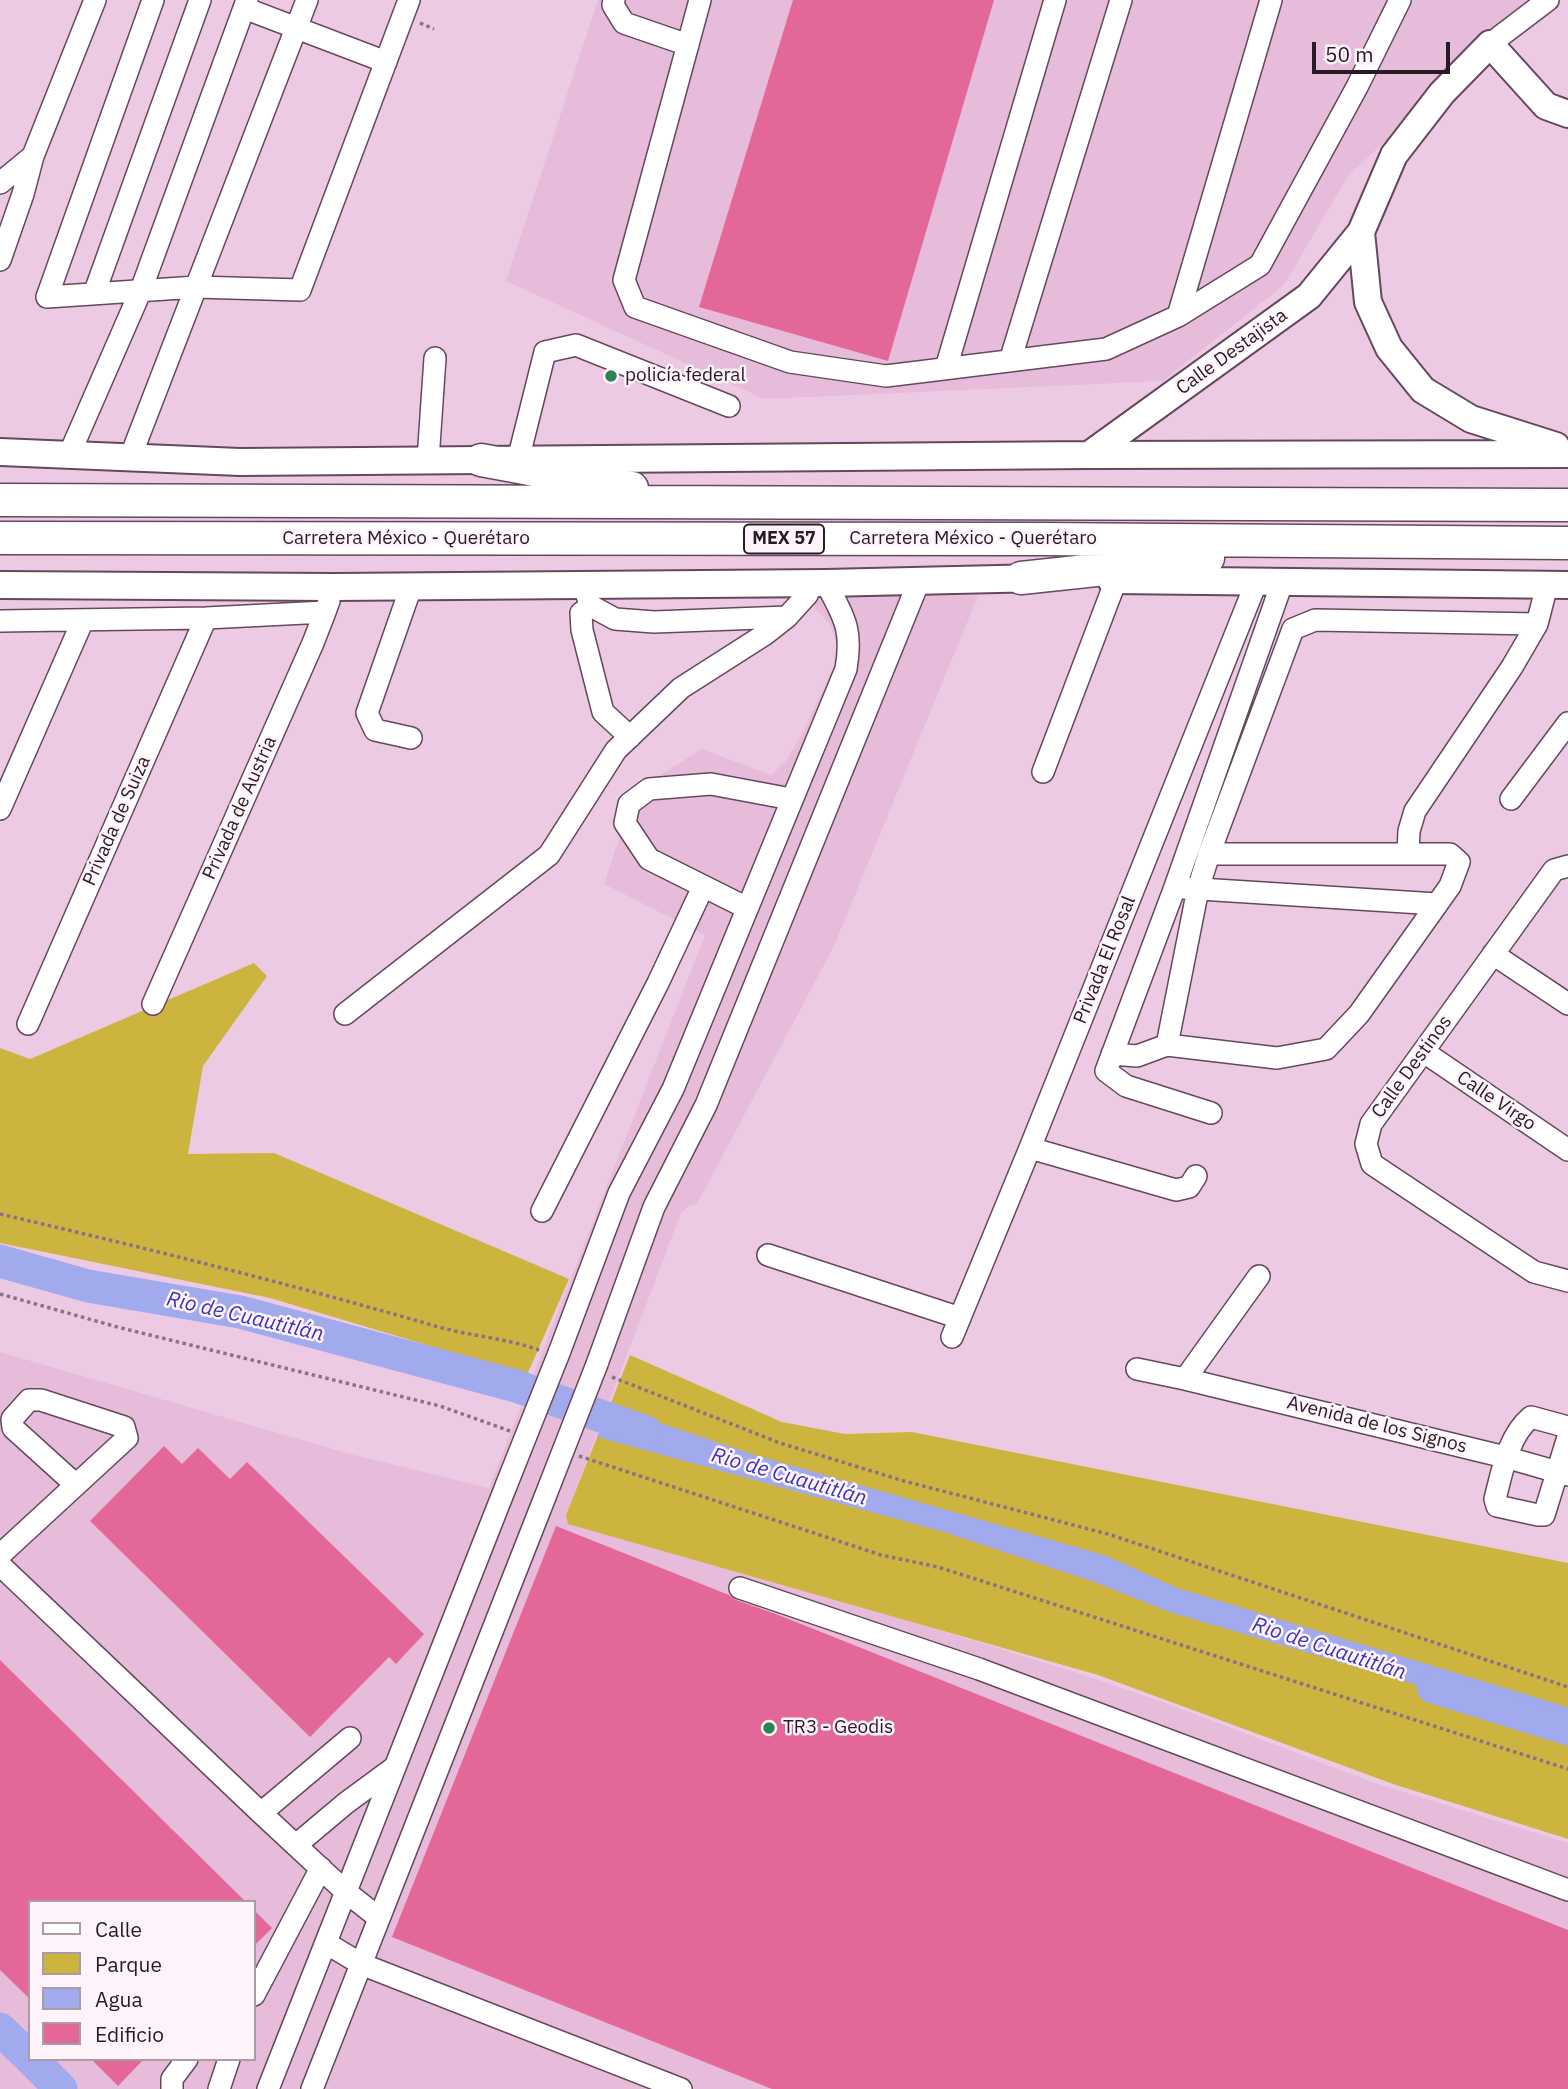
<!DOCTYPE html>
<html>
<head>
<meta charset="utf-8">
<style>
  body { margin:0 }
  #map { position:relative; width:1568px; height:2089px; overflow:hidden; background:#edcae3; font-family:"IBM Plex Sans",sans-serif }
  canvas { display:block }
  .legend { position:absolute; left:28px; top:1900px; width:228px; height:161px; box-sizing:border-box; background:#fef3fb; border:2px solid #a89da5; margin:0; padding:9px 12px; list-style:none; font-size:21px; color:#281b25 }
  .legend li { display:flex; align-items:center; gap:14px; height:35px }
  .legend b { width:35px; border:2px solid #a89da5 }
  .scale { position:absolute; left:1312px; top:42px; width:138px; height:32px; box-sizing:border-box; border:4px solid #281b25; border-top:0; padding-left:9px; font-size:21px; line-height:24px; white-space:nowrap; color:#281b25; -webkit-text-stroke:5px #fef3fb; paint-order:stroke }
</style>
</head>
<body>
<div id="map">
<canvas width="1568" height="2089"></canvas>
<ul class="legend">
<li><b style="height:9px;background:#fff"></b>Calle</li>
<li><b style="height:19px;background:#cdb43f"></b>Parque</li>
<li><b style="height:19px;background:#a0aaed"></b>Agua</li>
<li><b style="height:19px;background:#e36899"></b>Edificio</li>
</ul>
<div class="scale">50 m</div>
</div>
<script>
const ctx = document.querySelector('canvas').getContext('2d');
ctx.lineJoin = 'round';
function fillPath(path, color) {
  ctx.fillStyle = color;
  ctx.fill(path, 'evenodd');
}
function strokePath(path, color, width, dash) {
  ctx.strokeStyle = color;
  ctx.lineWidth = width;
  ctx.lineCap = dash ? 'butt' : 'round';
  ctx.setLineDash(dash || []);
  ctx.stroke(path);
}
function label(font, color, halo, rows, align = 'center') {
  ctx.font = font + ' "IBM Plex Sans",sans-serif';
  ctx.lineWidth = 5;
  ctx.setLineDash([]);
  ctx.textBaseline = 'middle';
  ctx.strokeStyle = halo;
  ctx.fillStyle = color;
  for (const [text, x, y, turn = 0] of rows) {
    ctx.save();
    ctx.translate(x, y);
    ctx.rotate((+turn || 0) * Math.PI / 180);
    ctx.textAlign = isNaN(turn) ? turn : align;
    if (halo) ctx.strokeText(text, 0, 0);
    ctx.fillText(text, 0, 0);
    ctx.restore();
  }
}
const built = new Path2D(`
  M598,0H1558L1497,36L1348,176L1284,285L1163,381L764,399L506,281Z
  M798,591L978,596L834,946L697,1204L689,1206L681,1213L566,1515L1075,1672L1166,1703L1375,1783L1568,1843V2089H0V1352L350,1454L489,1488L705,935L604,884L622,829L612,823L628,795L702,749L771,775L786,761L804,730L837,659V645L830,624ZM30,1902H254V2059H30Z`);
const green = new Path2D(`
  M254,963L267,976L203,1066L188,1154L274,1153L569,1279L527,1375L270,1298L0,1243V1048L30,1059Z
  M630,1355L782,1422L845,1434L912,1432L1568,1563V1839L1393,1784L1098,1675L568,1524L566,1515Z`);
const water = new Path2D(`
  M610,1406L755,1455L1107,1556L1177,1588L1561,1705L1568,1708V1729L1169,1612L1097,1583L944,1532L597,1437Z`);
const river = new Path2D(`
  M0,1261L88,1286L240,1312L516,1386L646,1432
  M1433,1687L1568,1729
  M0,2029L30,2058
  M31,2059L61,2089`);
const building = new Path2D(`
  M793,0H994L888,361L699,307Z
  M164,1446L182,1464L198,1448L230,1479L247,1462L424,1634L396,1664L389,1657L310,1737L90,1521Z
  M556,1526L729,1595L736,1600L781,1616L1568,1930V2089H772L392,1937Z
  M0,1660L246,1902H30V1999L0,1970Z
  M254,1910L272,1928L254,1946Z
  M91,2059H144L118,2086Z`);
const path = new Path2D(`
  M420,23L434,29
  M0,1214C146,1248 291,1284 435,1326C469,1336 506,1338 539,1350
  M0,1294L121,1328L440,1406L510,1431
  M612,1377L780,1443L904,1481L1108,1534L1568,1687
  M579,1456L881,1555L938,1567L1568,1769`);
const minor = new Path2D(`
  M153,0L47,297L196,287L300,290L409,0
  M614,0L613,5L624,23L688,45
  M700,0L624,280L635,307L790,362L886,376L1106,349L1178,316L1260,265L1357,87L1400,0
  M244,8L386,62
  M1490,44L1548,0
  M0,183L33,156
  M0,260L23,194L33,156L95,0
  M94,294L200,0
  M1178,316L1271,0
  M1010,361L1121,0
  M946,368L1055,0
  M69,455L141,290L247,0
  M130,458L307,0
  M428,460L435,358
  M518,460L545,352L576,345L729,406
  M583,585L591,606L615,619L654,622L787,617L807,595L812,583
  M411,587L367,713L375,730L411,738
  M591,606L581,613L582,630L603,712L630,737
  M0,621L206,618L325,612L329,601
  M1537,624L1547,585
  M1043,772L1116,580
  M1511,799L1568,723
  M0,809L83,620
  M1209,854H1450L1459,862L1450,886L1359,1014L1326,1049L1277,1058L1167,1045L1198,889L1209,854L1293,629L1315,620L1537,624L1512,667L1415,811L1409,831L1408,854
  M1568,866L1554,870L1371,1124L1366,1144L1372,1164L1534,1272L1568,1281
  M1184,888L1437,904
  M747,908L649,859L625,823L629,804L649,789L711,784L791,799
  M1493,954L1568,1004
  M153,1004L313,643L325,612
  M345,1014L549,855L616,750L681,688L764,635L787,617
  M28,1024L206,618
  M1424,1052L1568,1150
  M1112,1054L1137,1056L1167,1045
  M1211,1113L1126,1086L1106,1071L1175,887L1282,583
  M1030,1148L1176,1190L1189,1187L1196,1176
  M542,1211L658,983L703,887
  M768,1255L960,1318
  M952,1337L1030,1148L1256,583
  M559,1353L619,1193L673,1089L846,669C853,629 844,617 826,583
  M597,1364L654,1207L706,1105L919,581
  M1137,1369L1185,1379L1505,1457L1568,1475
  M1185,1379L1259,1276
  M1568,1432L1564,1426L1531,1417C1508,1436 1502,1472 1495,1499L1497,1506L1538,1515H1544L1568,1437
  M0,1555L127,1438L124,1427L41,1400H29L12,1419L13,1428L76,1485
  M0,1565L261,1813L346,1892L379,1918
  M740,1588L979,1669L1568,1890
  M261,1813L350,1738
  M296,1845L346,1803L395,1767
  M326,1943L361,1964L681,2089
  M254,1995L321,1868
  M172,2089V2079L187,2059
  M219,2089L229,2059
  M268,2089L506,1486
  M312,2089L545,1497`);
const major = new Path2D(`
  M1361,232L1368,302L1389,348L1423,390L1471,419L1556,446
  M0,452L240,462L1089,455L1568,454
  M1089,455L1309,296L1361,232L1394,155L1442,93L1490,44L1546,106L1568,114
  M1111,580L1568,585
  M0,585L334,587L826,583L1041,578`);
const highway = new Path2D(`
  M481,460L632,488
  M0,500L1568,505
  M0,538L1042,539L1568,543
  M1021,578L1208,558`);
const minorBridge = new Path2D(`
  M506,1486L559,1353
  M545,1497L597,1364`);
const markers = [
  [611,376,7,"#2d8356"],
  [769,1728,7,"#2d8356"]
];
const shields = [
  [784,539,80]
];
const shieldNames = [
  ["MEX 57",784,539]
];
const streetNames = [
  ["Calle Destajista",1232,352,-36],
  ["Carretera México - Querétaro",406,539],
  ["Carretera México - Querétaro",973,539],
  ["Privada de Austria",240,808,-66],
  ["Privada de Suiza",117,821,-66],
  ["Privada El Rosal",1105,960,-68],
  ["Calle Destinos",1412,1067,-54],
  ["Calle Virgo",1496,1101,34],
  ["Avenida de los Signos",1377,1425,14]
];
const poiNames = [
  ["policía federal",625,376],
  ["TR3 - Geodis",783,1728]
];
const waterNames = [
  ["Rio de Cuautitlán",245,1317,13],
  ["Rio de Cuautitlán",789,1477,16],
  ["Rio de Cuautitlán",1329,1649,18]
];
fillPath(built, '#e6bcda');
fillPath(green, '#cdb43f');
fillPath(water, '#a0aaed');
strokePath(river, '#a0aaed', 33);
fillPath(building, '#e36899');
strokePath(minor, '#65485d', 24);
strokePath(major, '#65485d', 30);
strokePath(highway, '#65485d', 35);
strokePath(path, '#8a7284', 3.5, [3.5, 3.5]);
strokePath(minor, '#fff', 21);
strokePath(major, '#fff', 26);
strokePath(highway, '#fff', 32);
strokePath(minorBridge, '#65485d', 24, []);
strokePath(minorBridge, '#fff', 21);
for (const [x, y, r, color] of markers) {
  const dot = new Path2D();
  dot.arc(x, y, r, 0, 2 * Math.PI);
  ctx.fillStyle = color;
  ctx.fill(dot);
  strokePath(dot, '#fef3fb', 2.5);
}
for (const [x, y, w] of shields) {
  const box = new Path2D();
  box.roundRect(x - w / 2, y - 14.5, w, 29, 5);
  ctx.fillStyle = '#fef3fb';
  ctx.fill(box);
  strokePath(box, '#281b25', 2);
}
label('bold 18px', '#281b25', null, shieldNames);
label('19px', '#281b25', '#fef3fb', streetNames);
label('19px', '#281b25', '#fef3fb', poiNames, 'left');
label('italic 21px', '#3a32b0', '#fef3fb', waterNames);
</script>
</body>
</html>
